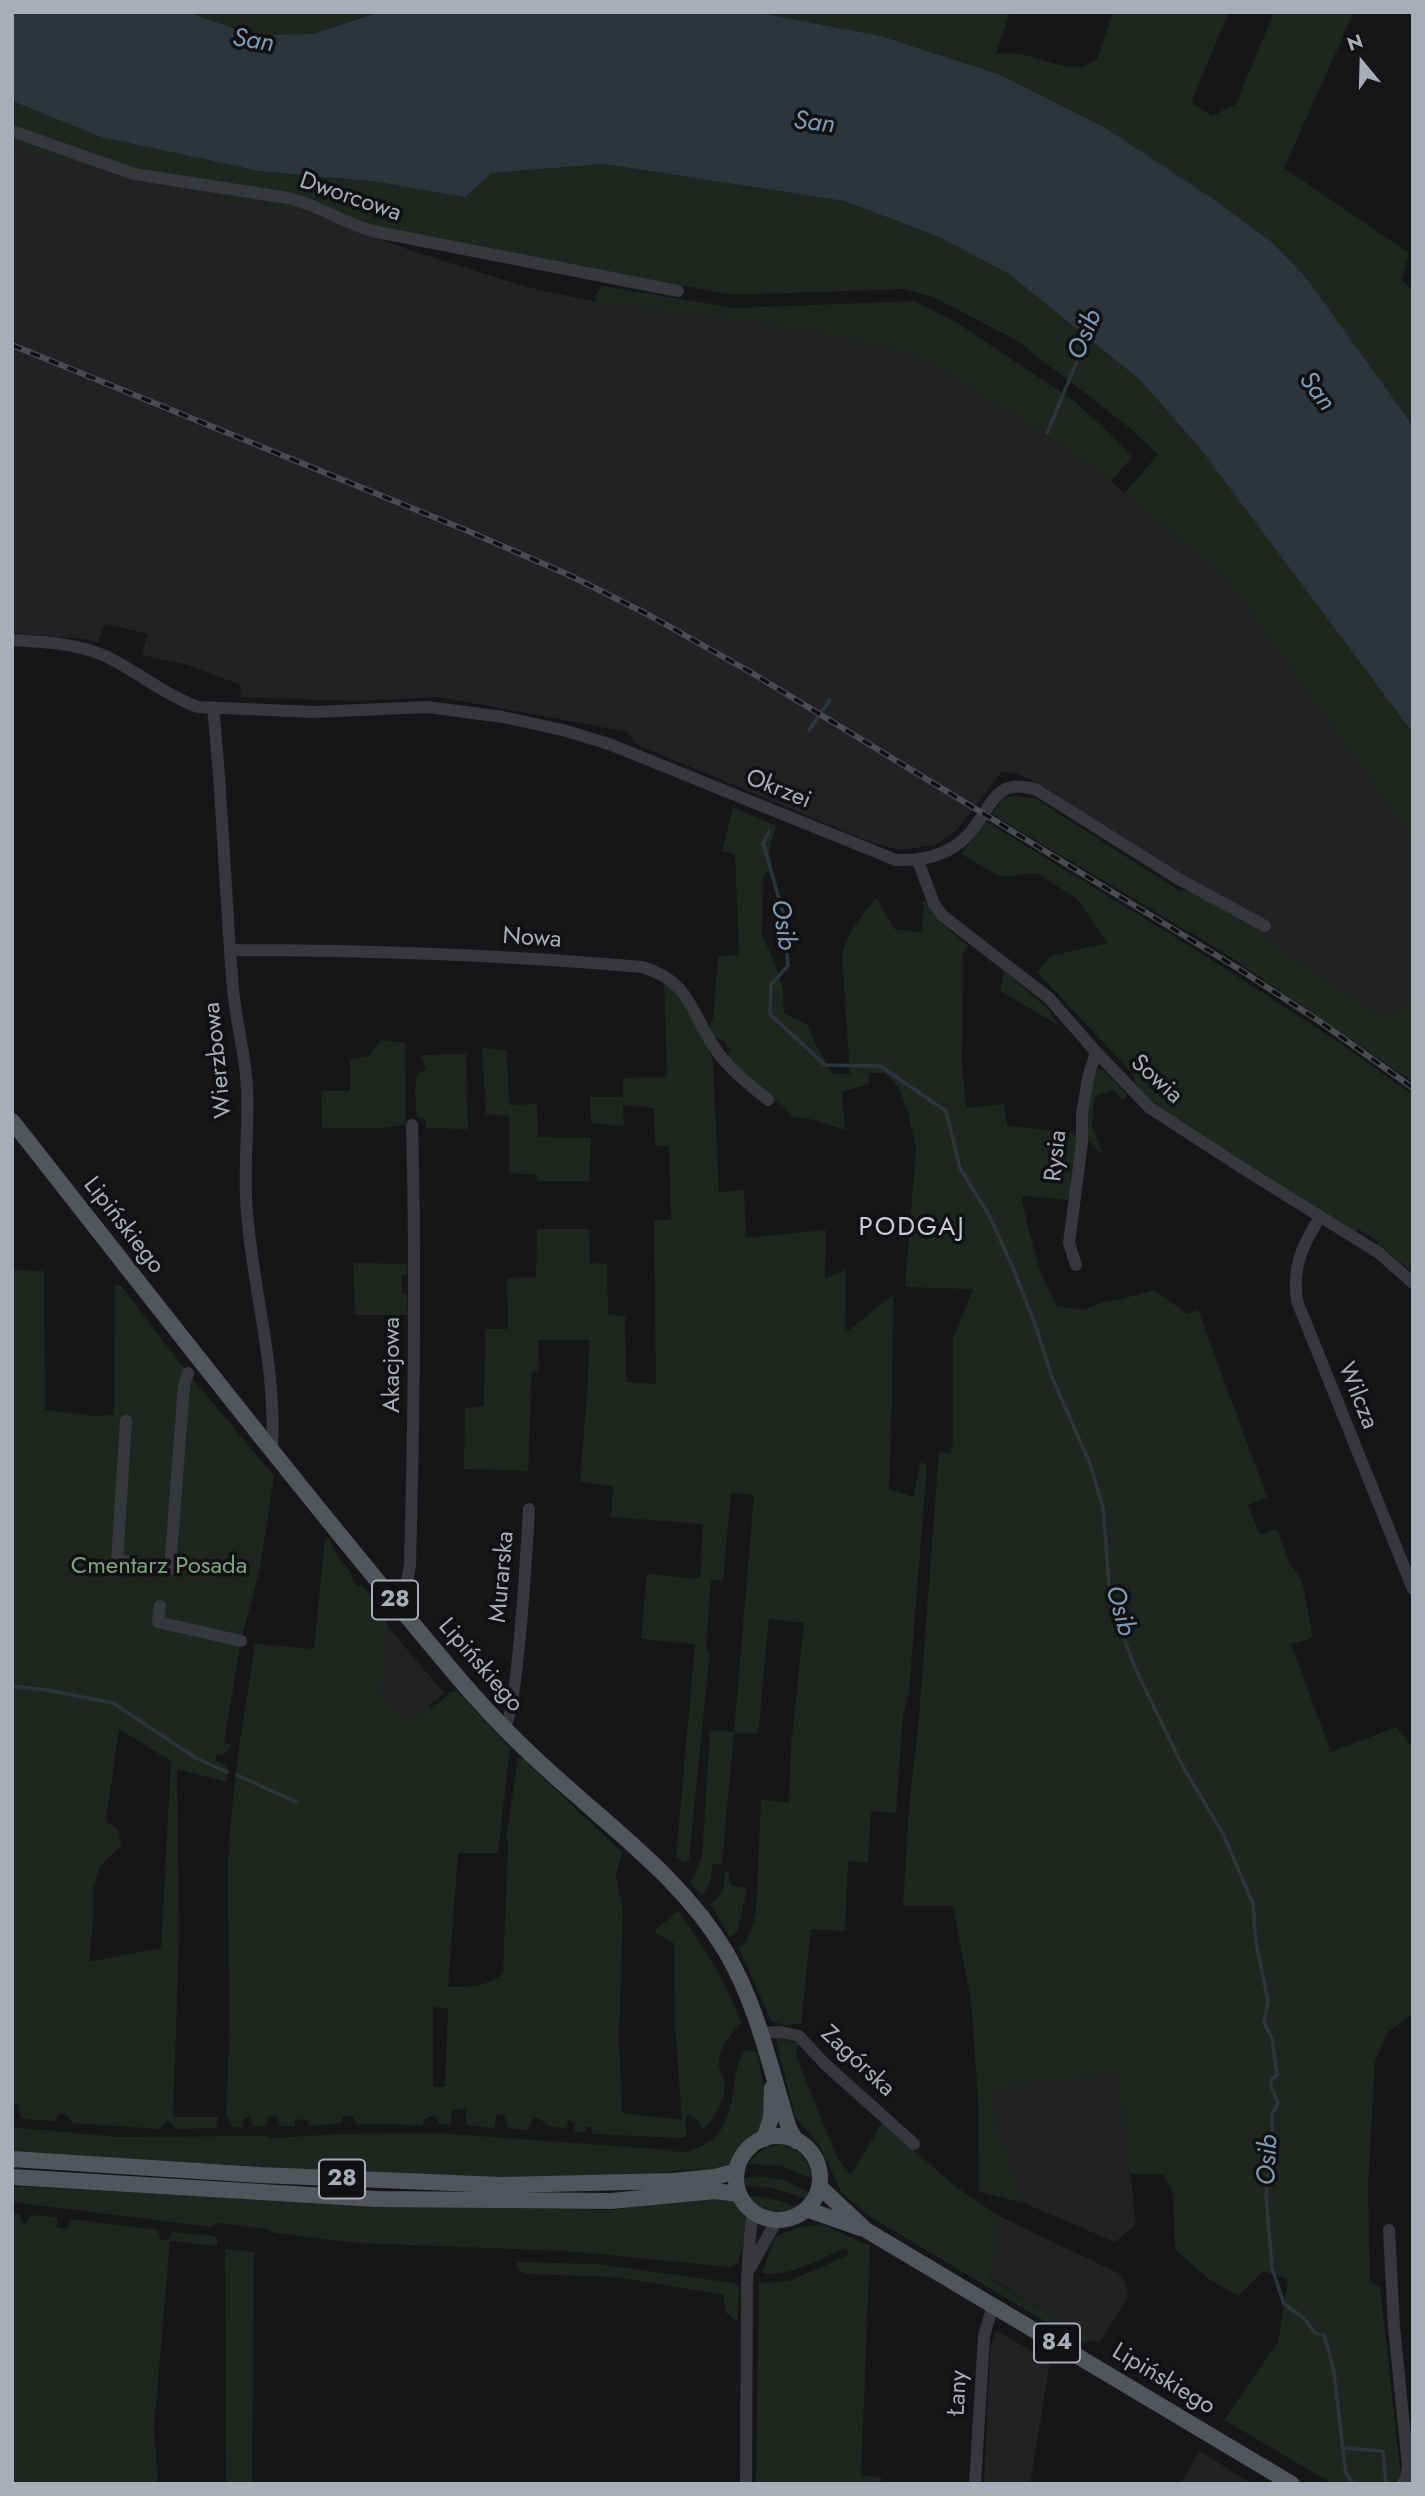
<!DOCTYPE html>
<html>
<head>
<meta charset="utf-8">
<style>
  body { margin:0 }
  #map { position:relative; width:1425px; height:2496px; overflow:hidden; background:#161618; font-family:Jost,sans-serif }
  canvas { display:block }
  .frame { position:absolute; inset:0; border:14px solid #a8adb8; pointer-events:none }
  .north { position:absolute; left:1327px; top:28px; width:70px; height:70px; -webkit-text-stroke:5px #111113; paint-order:stroke; rotate:341deg; font-size:19px; font-weight:700; line-height:28px; text-align:center; color:#a8adb8 }
  .north::after { content:''; display:block; margin:auto; width:24px; height:32px; background:#a8adb8; clip-path:polygon(50% 0,100% 100%,50% 72%,0 100%) }
</style>
</head>
<body>
<div id="map">
<canvas width="1425" height="2496"></canvas>
<div class="frame"></div>
<div class="north">N</div>
</div>
<script>
const ctx = document.querySelector('canvas').getContext('2d');
ctx.lineJoin = 'round';
function fillPath(path, color) {
  ctx.fillStyle = color;
  ctx.fill(path, 'evenodd');
}
function strokePath(path, color, width, dash) {
  ctx.strokeStyle = color;
  ctx.lineWidth = width;
  ctx.lineCap = dash ? 'butt' : 'round';
  ctx.setLineDash(dash || []);
  ctx.stroke(path);
}
function label(font, color, halo, rows, align = 'center') {
  ctx.font = font + ' Jost,sans-serif';
  ctx.lineWidth = 7;
  ctx.setLineDash([]);
  ctx.textBaseline = 'middle';
  ctx.strokeStyle = halo;
  ctx.fillStyle = color;
  for (const [text, x, y, turn = 0] of rows) {
    ctx.save();
    ctx.translate(x, y);
    ctx.rotate((+turn || 0) * Math.PI / 180);
    ctx.textAlign = isNaN(turn) ? turn : align;
    if (halo) ctx.strokeText(text, 0, 0);
    ctx.fillText(text, 0, 0);
    ctx.restore();
  }
}
const built = new Path2D(`
  M13,144L142,182L304,211L412,251L527,287L596,302L721,317L811,331L896,349L936,365L1093,466L1227,579L1413,839V999L1382,1019L1052,792L1019,774L1002,771L957,830L935,845L900,850L873,843L635,744L628,732L440,697L352,701L240,697L241,685L188,665L142,655L148,634L105,624L98,643L85,639L12,633Z
  M388,1627L444,1693L407,1724L381,1695Z
  M1118,2073L1136,2224L1115,2242L1024,2203L997,2129L993,2088Z
  M999,2216L1118,2273L1124,2281L1128,2290L1127,2298L1102,2339L1098,2343L989,2277L995,2256Z
  M996,2330L1050,2362L1030,2484H984L990,2350Z
  M1200,2451L1252,2484H1180Z`);
const green = new Path2D(`
  M187,12H379C356,16 336,29 313,34C267,42 229,26 187,12Z
  M755,12H1010L996,54C1025,48 1052,69 1081,67C1086,66 1092,62 1097,60L1113,12H1229L1191,102L1212,116L1236,104L1274,12H1354L1284,168L1409,253L1402,280L1413,291V426L1308,280L1272,242L1206,194L1104,127L1001,75L881,36Z
  M12,101L101,137L259,171L380,182L604,164L844,201L939,237L1009,274L1140,380L1199,447L1413,733V839L1227,579L1125,493L1158,454L1126,425L1016,340L933,297L903,289L733,295L458,244L370,235L304,211L142,182L12,144Z
  M602,286L735,308L914,301L956,322L1077,403L1133,456L1111,481L1093,466L936,365L896,349L811,331L721,317L596,302L595,296Z
  M1013,796L1036,799L1180,891L1195,890L1382,1019L1413,999V1082L1229,956L992,814L1004,798Z
  M733,807L776,826L769,853L773,867L763,876L762,934L777,969L783,990L784,1013L808,1025L814,1042L833,1074H850L842,957C845,933 862,916 877,898L894,929L921,933L924,908L922,903L925,900L941,923L968,946L963,954V963L962,1060L966,1108L1004,1104L1007,1126L1075,1133L1077,1140L1070,1179V1200L1021,1196C1030,1235 1037,1272 1057,1306L1084,1310L1103,1302L1118,1300L1154,1290L1187,1314L1198,1310L1267,1497L1248,1505L1260,1535L1277,1529L1288,1560L1302,1581L1313,1638L1291,1644L1331,1752L1396,1727L1413,1748V1797L1410,1800L1413,1803V2014L1388,2032L1375,2061L1368,2188L1370,2282L1380,2286L1401,2478L1389,2484H1333L1224,2420L1278,2342L1288,2279L1263,2271L1238,2296L1210,2280L1175,2250L1173,2193L1164,2175L1130,2174L1118,2073L993,2088L997,2129L1024,2203L979,2192L978,2099L971,2001L953,1906H903L909,1807L919,1717L939,1451L950,1454L953,1441V1338L973,1289L905,1287L916,1148L908,1114L899,1087L884,1073H869V1084L842,1092L845,1130L810,1119L793,1117L727,1057L730,1050L723,1040L714,1037L709,1027L713,1018L718,956L739,955L735,854L722,851Z
  M987,822L1217,963L1338,1042L1413,1095V1273L1391,1254L1377,1246L1379,1242L1358,1229L1355,1232L1171,1116L1141,1092L1131,1072L1037,972L1051,956L1108,943L1077,899L1037,873L1000,877L961,854Z
  M1004,971L1048,1009L1058,1025L1000,991Z
  M664,982L676,992L707,1042L713,1063L719,1192L744,1190L746,1238L826,1230L825,1278L846,1270L845,1333L893,1295L892,1402L889,1489L913,1497L921,1462L927,1465L909,1692L903,1716L896,1813L871,1811L868,1863L848,1861L845,1931L811,1929L801,2024L784,2025L771,2021L739,1948L747,1941L756,1913L761,1799L789,1803L791,1745L804,1623L769,1619L758,1734L734,1733L722,1863L713,1864L710,1883L701,1896L691,1883L702,1857L710,1730L734,1732L754,1495L731,1493L723,1581L711,1579L706,1650L710,1652L689,1860L685,1863L676,1857L695,1644L641,1639L647,1574L700,1579L703,1524L611,1517L613,1486L580,1482L588,1379L589,1340H538L539,1371H532L528,1471L464,1469L465,1408L484,1406L485,1329H508L507,1278L536,1277L537,1229H589L590,1263L607,1264L608,1314L625,1316L626,1382L656,1384L654,1221L671,1219L669,1146H655L654,1108L623,1105L624,1126L591,1123L590,1097H623V1078L667,1077Z
  M381,1040L405,1043L406,1125L377,1128H322L321,1091H350V1059L369,1056Z
  M482,1048L507,1050L509,1105L537,1104L538,1137L591,1138L589,1181H537V1175L509,1173V1116L486,1114Z
  M466,1054L468,1129L425,1128L426,1119L417,1117L415,1093L417,1074L426,1070L421,1055Z
  M1099,1069L1105,1072L1127,1095L1123,1100L1113,1090L1095,1096L1092,1125L1103,1155L1087,1140C1087,1117 1083,1087 1099,1069Z
  M353,1263L408,1264L407,1274L402,1275V1294H407L408,1315H355Z
  M12,1270L44,1271L45,1410L96,1416L114,1415L115,1285L121,1286L188,1373L274,1476L260,1568L241,1641L224,1743L231,1744L230,1749L222,1755H217L215,1761L223,1763L228,1768L227,1782L177,1769L179,1938L173,2117H218L216,2128L178,2129L173,2127L171,2122L166,2121L160,2129L72,2123L69,2117L59,2113L55,2121L23,2119L20,2116L19,2105L12,2103ZM119,1729L171,1761L161,1948L89,1962L93,1920V1888L100,1866L121,1846L119,1831L106,1821Z
  M329,1538L334,1550L353,1576L351,1578L357,1586L361,1585L380,1605L388,1627L381,1695L407,1724L429,1706L431,1709L451,1692H458L510,1748L498,1853H458L448,1987C466,1987 490,1987 503,1973L508,1842L506,1838L518,1759H523L622,1852L616,1875L623,1911L619,2035L622,2113L682,2120L675,2026L674,1943L654,1931L678,1911C705,1948 725,1979 741,2023C731,2035 721,2044 719,2060C717,2069 722,2072 724,2080C728,2095 714,2120 703,2129L697,2120L688,2114L685,2120L687,2136L681,2138L593,2134L591,2127H586L585,2132H575L574,2123L568,2120L567,2128L548,2126L538,2117L533,2119L528,2130L508,2128L504,2115L497,2114L494,2128L466,2125V2110L452,2109L451,2124H438L437,2117L432,2116L424,2119L423,2125L357,2124L353,2116L342,2117L343,2123L309,2126L307,2119L294,2120L295,2126H280L278,2118L275,2116L268,2117L266,2127L253,2126L250,2117L244,2118L242,2128L232,2126L226,2115L229,2043L228,1864L230,1829L236,1768L255,1644L314,1649L325,1539ZM433,2007L448,2009L445,2087H433Z
  M728,1870L730,1885L747,1888L738,1931L730,1937L711,1905L723,1891L725,1872Z
  M781,2039L798,2043L796,2055L837,2157L851,2175L882,2123L956,2187L999,2216L995,2256L989,2278L1093,2340L1084,2343L1059,2330L866,2214L841,2192L820,2146L795,2117L776,2040Z
  M750,2050L757,2053L766,2098V2116L759,2134L742,2147L732,2163L721,2171L699,2169L617,2176L506,2177L334,2171L12,2152V2127L117,2137L266,2136L273,2138L342,2134L437,2133L671,2150C680,2154 689,2151 698,2148C741,2130 727,2085 743,2051Z
  M785,2145C801,2152 810,2160 811,2178L782,2166L748,2164C757,2151 768,2144 785,2145Z
  M760,2176L784,2180L808,2192L805,2198L772,2188L744,2185V2178Z
  M12,2186L386,2206L613,2210L689,2199H731C754,2216 745,2238 738,2262L730,2267L566,2251L359,2243L275,2233L266,2229L218,2223L212,2227L12,2202Z
  M754,2196L781,2201L795,2207C778,2215 762,2211 749,2197Z
  M12,2213L20,2214L22,2223H27L30,2215L56,2217L58,2221L56,2228L67,2229L71,2219L158,2230L161,2240H168L173,2232L214,2236L218,2240L217,2246L170,2241L154,2428L158,2484H12Z
  M821,2224L870,2246L861,2476L881,2477V2484H756L759,2283L789,2281L849,2255L846,2248C818,2259 792,2277 762,2273L775,2237L794,2229Z
  M225,2249L254,2252L252,2484H226Z
  M517,2262L596,2264L734,2283L739,2287L738,2322L725,2312L724,2295L616,2277L526,2274L518,2270Z`);
const water = new Path2D(`
  M12,12H187L254,35H272L313,34L379,12H755L881,36L1001,75L1104,127L1206,194L1272,242L1308,280L1413,426V733L1199,447L1140,380L1009,274L939,237L844,201L604,164L492,173L465,197L380,182L259,171L101,137L12,101Z`);
const stream = new Path2D(`
  M1047,433L1088,335
  M809,730L830,700
  M769,831L763,843L785,920L788,966L771,984L770,1014L825,1065L880,1066L946,1111L960,1168L990,1217L1013,1268L1036,1327L1051,1375L1091,1466L1103,1508L1109,1584L1118,1623L1136,1670L1182,1765L1223,1834L1253,1904L1256,1943L1268,2001L1264,2023L1272,2038L1277,2075L1271,2079V2086L1278,2103L1272,2115V2143L1266,2195L1272,2268L1284,2304L1304,2318L1315,2333L1324,2335L1333,2367L1346,2473L1353,2484
  M12,1686L47,1690L113,1703L196,1758L227,1772
  M237,1775L296,1802
  M1342,2448L1383,2451L1386,2484`);
const minor = new Path2D(`
  M12,131L134,174L288,198C318,205 342,222 372,231L678,291
  M12,640C42,642 75,643 103,655C136,670 164,695 198,707L315,712L427,707L503,717L563,730L609,744L896,860C923,861 948,856 967,836C992,811 992,775 1037,790L1177,878L1265,926
  M213,708C223,802 225,896 233,989C236,1023 246,1056 247,1089C249,1130 243,1171 247,1212C253,1291 277,1369 272,1449
  M918,861L934,904L943,916L1049,998L1096,1052L1150,1108L1247,1171L1379,1253L1413,1283
  M230,950C367,950 505,955 642,967C691,981 691,1014 716,1050C730,1070 750,1085 768,1100
  M1320,1217C1302,1246 1292,1267 1297,1301L1413,1589
  M1076,1265L1069,1243L1082,1142V1114L1088,1078L1096,1052
  M126,1421L117,1560C136,1562 151,1571 170,1569L184,1385L188,1373
  M395,1600C406,1589 408,1580 410,1564C414,1418 416,1271 412,1125
  M160,1606L158,1622L241,1641
  M504,1729C518,1713 527,1542 529,1509
  M762,2033L781,2032L799,2036L825,2064L914,2144
  M1389,2230L1394,2327L1408,2466L1406,2478L1402,2484
  M750,2268L777,2220
  M746,2484L747,2277L752,2211
  M975,2484L984,2336L993,2305`);
const major = new Path2D(`
  M12,1121C160,1309 306,1498 461,1681C496,1722 534,1759 575,1794C630,1843 688,1888 726,1952C758,2007 770,2068 789,2128L796,2141
  M736 2178a42 42 0 1 1 84 0a42 42 0 1 1-84 0Z
  M764,2139L771,2118L772,2088
  M12,2159L260,2175L502,2185L672,2181L715,2177L737,2171
  M12,2177L377,2199L611,2201L715,2191L739,2194
  M819,2186L866,2230L1292,2484
  M806,2209L860,2228`);
const rail = new Path2D(`
  M12,345L468,531L569,575L647,614L752,673L1239,969L1319,1021L1413,1088`);
const shields = [
  [395,1600,46],
  [342,2179,46],
  [1057,2343,46]
];
const shieldNames = [
  ["28",395,1600],
  ["28",342,2179],
  ["84",1057,2343]
];
const streetNames = [
  ["Dworcowa",350,198,19],
  ["Okrzei",778,790,22],
  ["Nowa",532,939,4],
  ["Wierzbowa",219,1060,-96],
  ["Sowia",1156,1080,42],
  ["Rysia",1057,1156,-84],
  ["Lipińskiego",123,1226,52],
  ["Akacjowa",393,1365,-90],
  ["Wilcza",1357,1396,68],
  ["Murarska",503,1577,-85],
  ["Lipińskiego",480,1666,49],
  ["Zagórska",857,2062,43],
  ["Lipińskiego",1163,2380,31],
  ["Łany",959,2393,-87]
];
const parkNames = [
  ["Cmentarz Posada",159,1567]
];
const waterNames = [
  ["San",253,42,9],
  ["San",814,124,7],
  ["Osib",1086,335,-68],
  ["San",1316,392,53],
  ["Osib",782,925,81],
  ["Osib",1119,1611,74],
  ["Osib",1269,2160,-87]
];
const neighbourhoodNames = [
  ["PODGAJ",912,1229]
];
fillPath(built, '#222225');
fillPath(green, '#1e261f');
fillPath(water, '#2c353c');
strokePath(stream, '#2c353c', 3.5);
strokePath(minor, '#37383d', 12);
strokePath(major, '#53555c', 16);
strokePath(rail, '#4a4c52', 6);
strokePath(rail, '#111113', 3.5, [10]);
for (const [x, y, w] of shields) {
  const box = new Path2D();
  box.roundRect(x - w / 2, y - 19.5, w, 39, 5);
  ctx.fillStyle = '#111113';
  ctx.fill(box);
  strokePath(box, '#a8adb8', 2);
}
label('bold 23px', '#a8adb8', null, shieldNames);
label('24px', '#a8adb8', '#111113', streetNames);
label('24px', '#7fa381', '#111113', parkNames);
label('italic 26px', '#7f9bb3', '#111113', waterNames);
ctx.letterSpacing = '2px';
label('26px', '#c9ccd4', '#111113', neighbourhoodNames);
ctx.letterSpacing = '0px';
</script>
</body>
</html>
